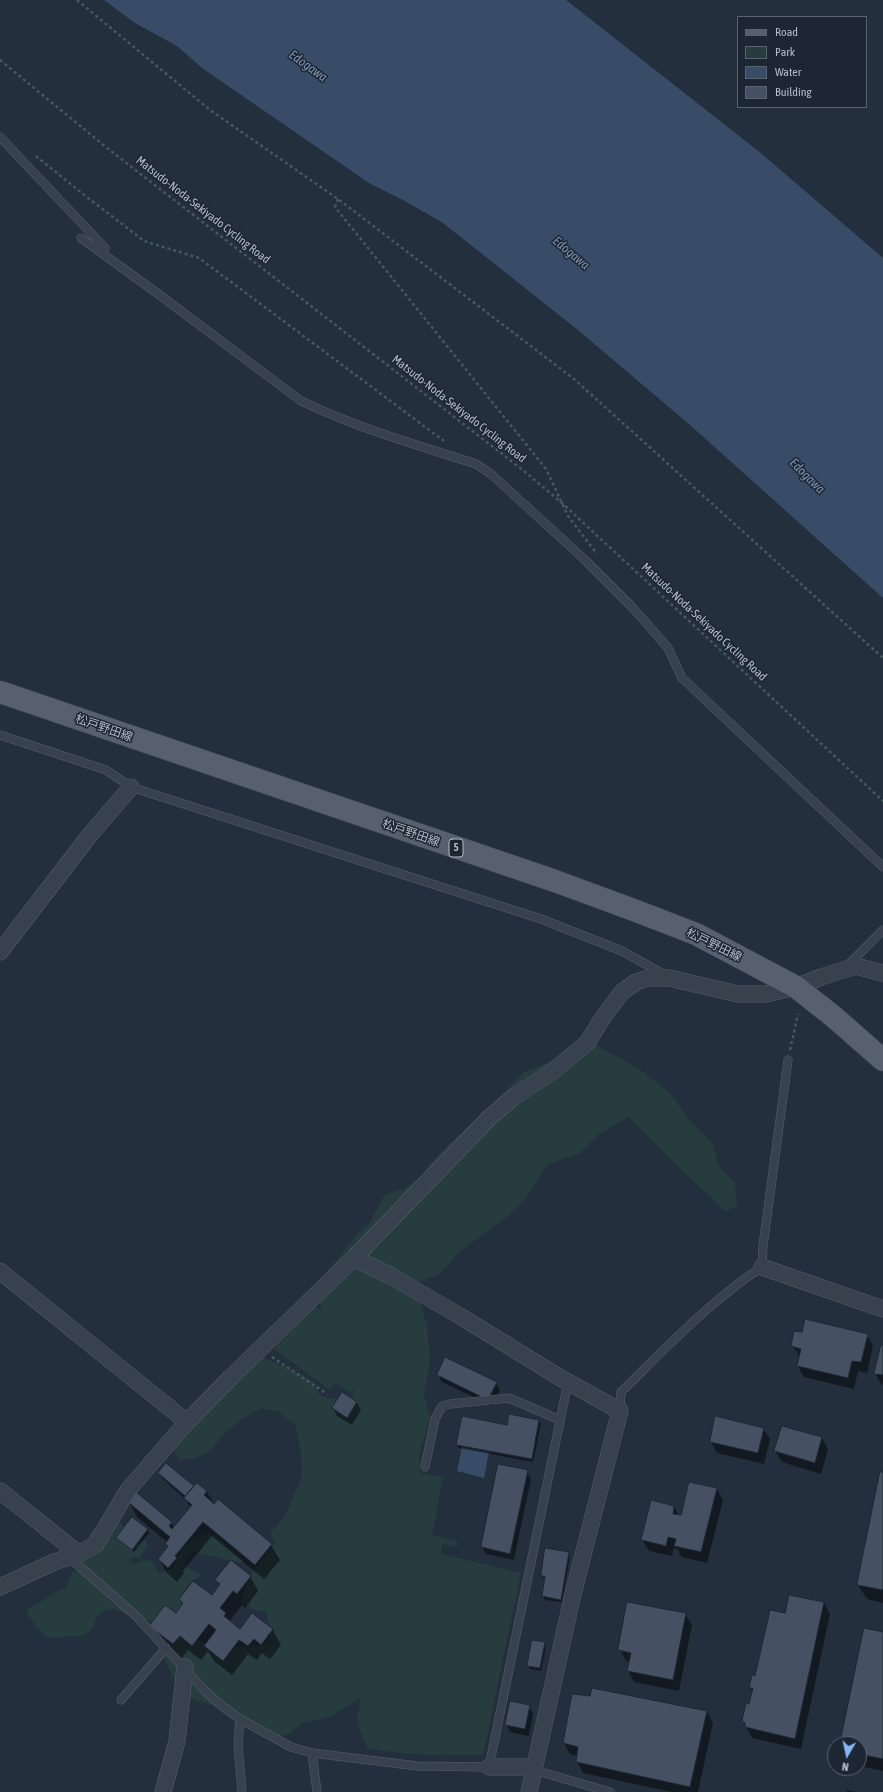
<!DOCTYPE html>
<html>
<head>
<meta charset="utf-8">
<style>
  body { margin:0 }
  #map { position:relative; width:883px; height:1792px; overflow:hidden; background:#242f3e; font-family:"Asap Condensed",sans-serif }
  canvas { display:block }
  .legend { position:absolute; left:737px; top:16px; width:130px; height:92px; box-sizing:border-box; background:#1d2633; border:1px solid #59626f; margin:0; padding:5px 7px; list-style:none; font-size:12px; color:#b4bcc9 }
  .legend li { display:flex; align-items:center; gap:8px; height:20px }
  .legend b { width:20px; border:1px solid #59626f }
  .north { position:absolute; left:827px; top:1736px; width:40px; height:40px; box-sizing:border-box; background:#1d2633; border:1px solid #59626f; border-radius:50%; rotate:189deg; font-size:11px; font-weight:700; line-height:16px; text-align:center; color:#b4bcc9 }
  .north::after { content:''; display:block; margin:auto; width:14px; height:18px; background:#8ab4f8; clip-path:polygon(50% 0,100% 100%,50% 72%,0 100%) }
</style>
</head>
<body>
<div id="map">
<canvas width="883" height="1792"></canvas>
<ul class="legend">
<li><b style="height:5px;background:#56606e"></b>Road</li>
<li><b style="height:11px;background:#263c3f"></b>Park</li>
<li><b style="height:11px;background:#394c67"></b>Water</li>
<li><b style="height:11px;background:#455162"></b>Building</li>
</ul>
<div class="north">N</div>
</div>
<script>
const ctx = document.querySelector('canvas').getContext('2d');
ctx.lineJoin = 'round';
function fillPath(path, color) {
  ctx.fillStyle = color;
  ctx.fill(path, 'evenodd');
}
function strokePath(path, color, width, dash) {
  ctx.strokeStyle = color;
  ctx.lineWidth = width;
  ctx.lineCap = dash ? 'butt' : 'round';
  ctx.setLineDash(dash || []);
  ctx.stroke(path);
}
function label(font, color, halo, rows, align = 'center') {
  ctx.font = font + ' "Asap Condensed","Noto Sans JP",sans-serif';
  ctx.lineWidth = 3;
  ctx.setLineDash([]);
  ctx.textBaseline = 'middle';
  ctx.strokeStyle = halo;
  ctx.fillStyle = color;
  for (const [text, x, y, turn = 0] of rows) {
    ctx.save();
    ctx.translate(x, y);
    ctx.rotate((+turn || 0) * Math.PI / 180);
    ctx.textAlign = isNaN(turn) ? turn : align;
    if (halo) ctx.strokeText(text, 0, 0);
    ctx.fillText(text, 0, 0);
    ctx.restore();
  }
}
const green = new Path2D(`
  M587,1040L639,1069L669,1092L689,1119L713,1144L719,1167L735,1183L737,1207L725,1211L664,1153L629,1117L599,1134L580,1153L547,1165L524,1201L509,1215L459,1252L440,1274L416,1283L427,1326L430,1358L424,1395L430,1418L419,1454L420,1473L443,1477L432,1535L458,1542L457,1547L442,1544L441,1554L521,1573L483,1755L411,1754L368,1749L360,1731L357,1720L361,1698L331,1716L303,1723L288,1734L272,1738L235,1712L190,1698L173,1677L162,1653L165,1637C186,1629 190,1639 209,1644C228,1649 249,1647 268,1643L271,1632L266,1612L253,1609L241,1602C244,1580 262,1560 275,1542L270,1533L285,1516L302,1476L301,1454L296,1426L279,1412L261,1408L242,1419L223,1435L211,1450L194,1459L179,1460L172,1447L260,1356L301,1374L312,1382L320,1395L331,1399L352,1397L355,1387L351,1393L335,1383L330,1390L274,1349L315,1306L322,1311L320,1305L318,1287L329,1269L357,1235L369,1224L385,1194L403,1189L421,1177L428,1166L449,1144L480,1116L524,1072L552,1061L577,1041Z
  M117,1520C126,1527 125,1532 123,1542L125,1545L129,1546L140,1539L145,1540L148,1546L140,1557L131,1558L129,1562L135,1564L142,1560L152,1561L157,1571L163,1573L172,1568L181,1549L191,1540L205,1534L215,1535L221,1540L243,1560L241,1563L194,1552L189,1555L184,1564C189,1569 195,1570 200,1574L199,1578L193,1580L182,1593L183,1605L177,1614L173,1613L170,1608H164L154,1620L150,1621L143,1620L113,1609L103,1611L97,1617L92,1629L84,1635L48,1638L39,1630L27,1613L29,1609L58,1591L65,1589L72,1573L79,1569L87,1555V1545L90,1532L102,1523Z`);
const water = new Path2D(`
  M104,0H566L762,154L883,258V598L690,425L578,330L443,223L405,201L369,183L202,68L177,46L135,23Z
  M462,1447L489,1452L484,1478L457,1471Z`);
const shadow = new Path2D(`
  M867,1335L873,1346L867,1373L858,1371L854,1389L804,1377L798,1366L800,1357L792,1345Z
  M883,1346V1385L881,1384L875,1373Z
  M438,1375L496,1383L500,1390L492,1406L442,1382Z
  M342,1394L357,1403L361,1410L352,1425L337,1416L333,1408Z
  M716,1418L763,1428L770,1439L764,1464L717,1453L711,1442Z
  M539,1421L541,1424L533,1462L459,1448L457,1445L508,1426Z
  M783,1427L822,1438L828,1449L821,1474L782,1462L775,1451Z
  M527,1471L531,1479L514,1560L486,1554L482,1547Z
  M159,1473L194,1488L197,1484L207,1492L215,1505L218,1501L271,1545L280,1560L264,1579L212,1536L183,1571L184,1573L177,1582L167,1573L159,1559L168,1548L166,1544L167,1542L137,1517L129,1502L171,1523L174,1528L191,1508L186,1500L164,1480Z
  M883,1473V1603L867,1599L858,1585Z
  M717,1489L723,1500L707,1563L682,1557L677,1549L674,1548L672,1556L649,1551L642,1540L674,1507L679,1516H682Z
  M147,1529L149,1533L134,1552L117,1538Z
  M568,1553L570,1556L562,1602L545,1600L543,1596L546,1579H544L542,1576Z
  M250,1576L258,1591L245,1608L242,1605L230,1621L240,1630L252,1614L273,1630L281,1645L270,1659L262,1653L257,1660L248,1654L232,1675L214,1661L208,1651L201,1660L188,1650L182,1658L159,1641L150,1626L176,1615L183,1605L180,1599L212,1597L220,1586L217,1580Z
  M824,1603L830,1614L801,1749L752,1738L743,1721L750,1705L753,1692L750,1688L786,1614Z
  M685,1614L692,1625L679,1691L634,1682L628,1671L630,1662L626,1661L620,1650Z
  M883,1633V1771L859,1766V1744H841Z
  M544,1643L546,1647L541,1671L530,1669L528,1665Z
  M529,1706L533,1714L529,1736L510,1732L506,1724Z
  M707,1712L713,1723L698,1792H672L583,1773L577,1762L578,1756L570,1754L564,1743Z
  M847,1790L856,1792H847Z`);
const building = new Path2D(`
  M805,1319L868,1334L861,1362L852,1361L848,1378L797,1366L801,1349L791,1346L794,1331L802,1332Z
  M881,1345H883V1375L874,1374Z
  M445,1357L497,1382L488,1400L437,1375Z
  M342,1392L357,1402L347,1418L332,1408Z
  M509,1414L539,1420L532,1459L456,1445L462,1416L507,1425Z
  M715,1416L764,1428L758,1453L710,1442Z
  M782,1426L822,1437L815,1463L774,1451Z
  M166,1463L194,1486L185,1496L158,1473Z
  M498,1464L528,1470L510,1554L481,1547Z
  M880,1472H883V1590L857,1585Z
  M689,1482L717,1488L701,1552L674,1546L676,1539L668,1537L666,1546L641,1540L651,1500L674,1506L673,1514L681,1515Z
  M197,1483L207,1491L204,1495L214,1504L218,1499L272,1544L255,1565L203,1522L175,1556L177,1558L168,1568L158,1559L168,1546L165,1544L170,1537L128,1502L136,1492L172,1522L169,1526L172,1529L192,1505L184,1498Z
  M132,1517L148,1529L132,1550L116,1538Z
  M545,1548L569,1552L561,1600L542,1596L545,1576H541Z
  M231,1560L251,1576L237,1594L233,1591L220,1608L226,1613L224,1616L240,1629L252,1613L273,1629L261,1645L254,1639L248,1646L239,1640L223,1661L204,1646L216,1630L209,1624L192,1646L180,1636L173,1644L149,1626L165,1605L176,1613L183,1603L179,1599L193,1581L212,1595L220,1584L215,1580Z
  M789,1595L824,1602L795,1739L745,1727V1723L742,1721L746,1703L749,1704L753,1688H749L752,1675L755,1676L770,1610L785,1613Z
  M627,1602L686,1613L673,1680L627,1671L631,1653L618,1650Z
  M864,1628L883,1632V1759L859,1754V1744H840Z
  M532,1640L545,1642L540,1668L527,1666Z
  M592,1688L707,1711L690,1787L576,1762L578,1747L563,1743L572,1694L590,1696Z
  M510,1701L530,1705L525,1729L505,1725Z`);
const path = new Path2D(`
  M77,0L210,110L338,199L574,379L883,658
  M0,60L107,148L524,471L562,503L883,801
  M36,156L83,194L144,241L199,258L444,441
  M338,199L335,207L546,469L568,516L597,554
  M790,1050L798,1014
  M272,1357L327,1394`);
const service = new Path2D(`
  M0,137L105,248L102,253
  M81,238L161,296L301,401C357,428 417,445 476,464L491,474L584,559L633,608L668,648L682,678L883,867
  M0,735L106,770L131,787L541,919L622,951L665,975
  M847,966L883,930
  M620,1411L621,1392C666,1348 710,1301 762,1267L763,1246L788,1060
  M425,1467L435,1419L442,1406L450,1404L509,1398L560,1420
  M69,1557L136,1616L206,1692L222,1706L240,1719L291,1747L312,1753L417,1766L489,1767L568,1382
  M121,1700L166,1648
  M240,1719L238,1744L242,1792
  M312,1753L317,1792
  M534,1770L610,1792`);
const minor = new Path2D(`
  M0,952L89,836L131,787
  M354,1258L391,1276L460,1316L559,1377L620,1411L573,1594L529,1792
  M762,1267L883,1309
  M0,1271L187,1422
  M0,1491L79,1554
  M0,1587L54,1562L79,1554L96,1544L128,1490L187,1422L230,1378L354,1258L489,1118L515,1096L553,1071L587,1043L604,1016L622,992L636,982L648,978H669L738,994H766L796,987L821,977L856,966L882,973
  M489,1767H534
  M163,1792L177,1741L185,1667`);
const primary = new Path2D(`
  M0,692L555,881L631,909L696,934L796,987L834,1017L883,1060`);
const shields = [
  [456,848,14]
];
const shieldNames = [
  ["5",456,848]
];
const streetNames = [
  ["Matsudo-Noda-Sekiyado Cycling Road",203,210,38],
  ["Matsudo-Noda-Sekiyado Cycling Road",459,409,38],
  ["Matsudo-Noda-Sekiyado Cycling Road",704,622,43],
  ["松戸野田線",104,728,19],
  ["松戸野田線",411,833,19],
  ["松戸野田線",714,945,26]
];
const waterNames = [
  ["Edogawa",308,66,36],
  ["Edogawa",571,253,40],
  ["Edogawa",807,476,45]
];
fillPath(green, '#263c3f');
fillPath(water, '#394c67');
fillPath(shadow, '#0007');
fillPath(building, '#455162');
strokePath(building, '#1f2835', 1);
strokePath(service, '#565f6c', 9);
strokePath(minor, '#565f6c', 17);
strokePath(primary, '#414a57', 23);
strokePath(path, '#44595c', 2.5, [3, 3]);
strokePath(service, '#38414e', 8);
strokePath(minor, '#38414e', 16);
strokePath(primary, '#56606e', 22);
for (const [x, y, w] of shields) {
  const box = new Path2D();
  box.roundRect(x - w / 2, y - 9, w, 18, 3);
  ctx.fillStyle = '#1d2633';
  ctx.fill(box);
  strokePath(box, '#b4bcc9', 1);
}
label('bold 11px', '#b4bcc9', null, shieldNames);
label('12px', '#b4bcc9', '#1d2633', streetNames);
label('italic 13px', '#7c92b1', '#1d2633', waterNames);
</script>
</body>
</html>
